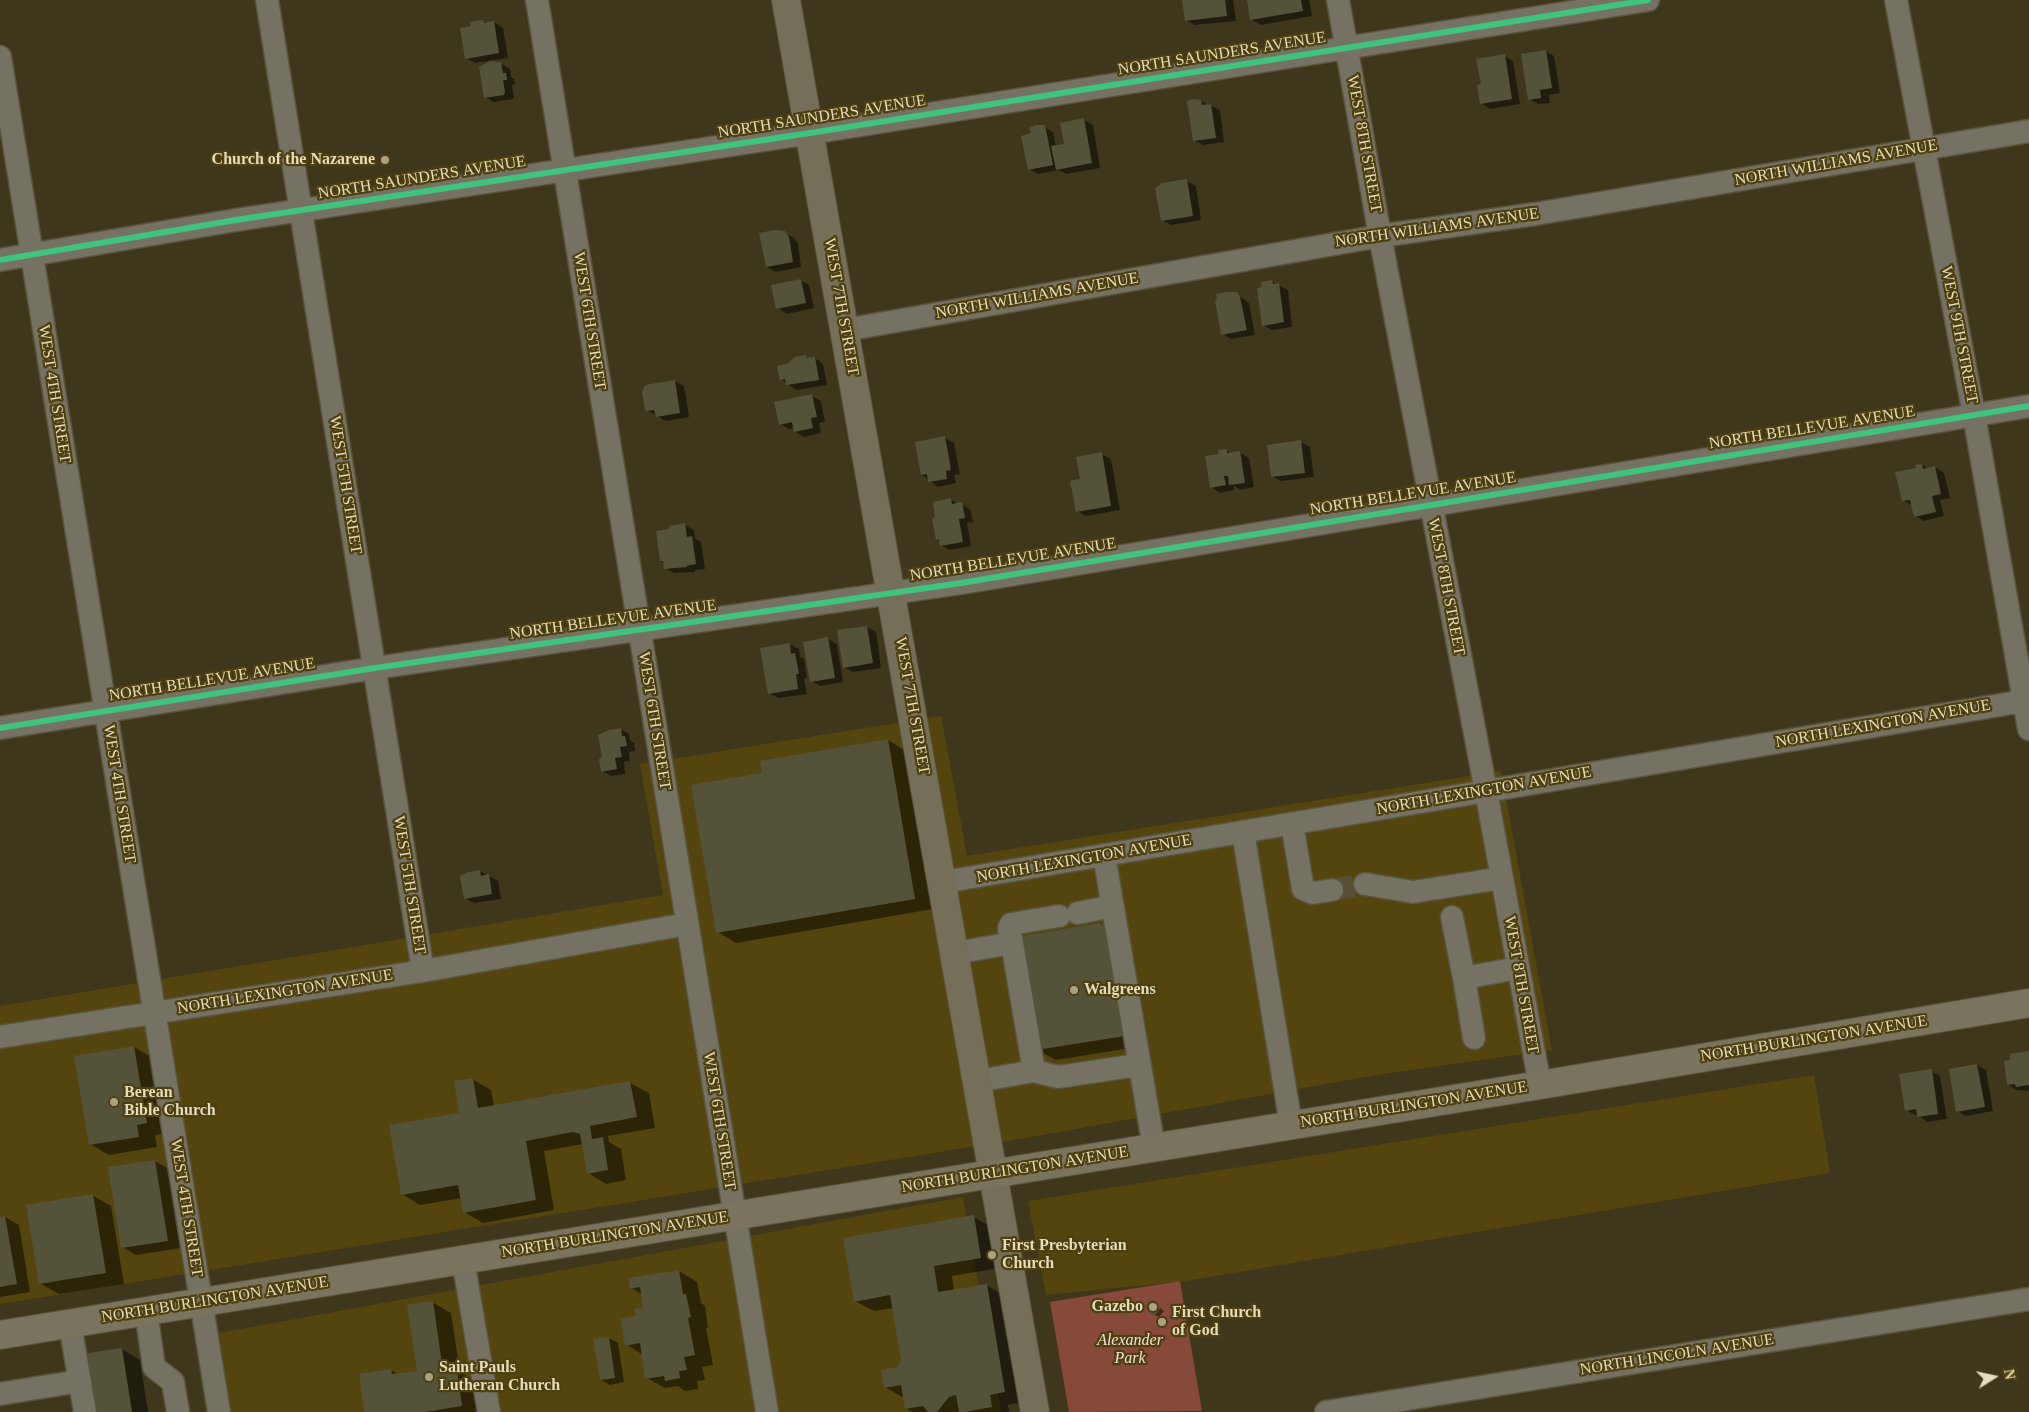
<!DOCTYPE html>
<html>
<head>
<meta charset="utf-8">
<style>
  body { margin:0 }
  #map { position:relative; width:2029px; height:1412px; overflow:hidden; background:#3f371c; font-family:"Times New Roman",serif }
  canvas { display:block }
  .north { position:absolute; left:1969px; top:1352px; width:50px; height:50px; -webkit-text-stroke:4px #4d3f0e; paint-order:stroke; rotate:80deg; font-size:14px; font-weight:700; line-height:20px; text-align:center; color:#e5dcbd }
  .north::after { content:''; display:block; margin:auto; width:18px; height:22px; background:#e5dcbd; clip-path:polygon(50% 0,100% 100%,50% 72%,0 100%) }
</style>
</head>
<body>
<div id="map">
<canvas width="2029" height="1412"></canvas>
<div class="north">N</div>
</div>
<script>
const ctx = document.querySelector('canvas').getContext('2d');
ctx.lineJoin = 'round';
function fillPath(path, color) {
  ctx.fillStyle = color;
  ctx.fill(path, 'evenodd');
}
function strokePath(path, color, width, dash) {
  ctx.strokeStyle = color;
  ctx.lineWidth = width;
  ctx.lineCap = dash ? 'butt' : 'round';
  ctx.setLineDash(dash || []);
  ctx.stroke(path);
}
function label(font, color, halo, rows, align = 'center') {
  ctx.font = font + ' "Times New Roman",serif';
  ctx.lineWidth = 4.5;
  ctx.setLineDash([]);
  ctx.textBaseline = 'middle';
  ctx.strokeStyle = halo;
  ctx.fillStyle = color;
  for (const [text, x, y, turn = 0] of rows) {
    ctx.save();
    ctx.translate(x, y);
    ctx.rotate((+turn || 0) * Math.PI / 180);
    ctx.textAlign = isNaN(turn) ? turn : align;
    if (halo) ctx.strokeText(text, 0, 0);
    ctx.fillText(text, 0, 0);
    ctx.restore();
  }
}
const built = new Path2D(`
  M941,716L967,856L1501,771L1552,1050L1376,1075L1020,1139L0,1304V1006L663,895L640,764Z
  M1814,1075L1830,1173L1185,1281L1046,1295L1028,1201Z
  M963,1197L1001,1412H231L219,1333Z`);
const green = new Path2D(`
  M1180,1281L1202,1411L1069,1412L1050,1302Z`);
const shadow = new Path2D(`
  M1184,0H1233L1236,21L1195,25L1186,20Z
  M1248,0H1309L1312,16L1261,25L1252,20Z
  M483,21L487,24L494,22L503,28L508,58L475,63L466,58L472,27Z
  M1545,51L1554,56L1560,93L1549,95L1550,103L1538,104L1529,99Z
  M1504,56L1513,61L1520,104L1490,109L1481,103Z
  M500,63L510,69L511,77L514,79L515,84L512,85L514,97L513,99L494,102L485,97Z
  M1201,101L1220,110L1224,142L1203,145L1194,140Z
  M1084,120L1093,125L1100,168L1066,174L1059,170L1038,174L1029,169L1032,134L1044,127L1053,132L1056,146L1065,145Z
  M1187,181L1196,186L1201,220L1171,225L1162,220Z
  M785,233L794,238L798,243L801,267L776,272L767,267Z
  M800,280L809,285L814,308L787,314L778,308Z
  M1272,282L1288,290L1292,327L1272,330L1263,325Z
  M1236,294L1249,303L1255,335L1231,339L1223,334Z
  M806,357L810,359L815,358L823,364L827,385L796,390L781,379L788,365Z
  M675,381L684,386L689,417L666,421L647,410Z
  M812,396L821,401L825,422L819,423L821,433L804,437L795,432L794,428L789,429L780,424Z
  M945,438L954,443L960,474L954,475L956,483L938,487L922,475Z
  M1301,442L1310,447L1314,477L1281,481L1272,476Z
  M1226,450L1232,454L1240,453L1249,458L1254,487L1240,490L1234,486V490L1220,493L1211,487Z
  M1102,454L1111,459L1120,510L1086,516L1077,511L1081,480Z
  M1922,465L1928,469L1935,467L1944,473L1950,498L1940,500L1944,516L1924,521L1915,516L1913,506L1903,500Z
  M951,500L970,509L973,522L967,523L971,546L950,550L941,545V541L937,539Z
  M685,525L694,530L695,539L701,542L705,569L695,570V572L674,573L665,568V563L661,561L671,530Z
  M867,627L876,632L881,668L853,672L844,667Z
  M828,639L837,644L843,682L820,686L811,681Z
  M790,644L799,649L800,657L804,659L807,678L804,679L807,694L778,698L769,693Z
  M620,729L629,734L630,740L634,743L635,751L629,752L630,761L624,762L625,774L611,776L602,771L604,758Z
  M888,740L906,751L933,909L736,943L718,932L763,774Z
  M480,871L498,881L501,899L474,903L465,898Z
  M1099,924L1143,1046L1056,1060L1037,1050L1039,1029Z
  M134,1047L153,1058L165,1134L155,1135L157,1147L109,1155L90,1144Z
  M2029,1052V1091L2017,1090L2008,1085L2012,1061Z
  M1977,1065L1986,1070L1993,1111L1966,1116L1957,1111Z
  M1931,1071L1940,1076L1947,1119L1927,1122L1918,1115H1915L1906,1110Z
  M472,1079L491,1090L494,1106L630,1083L649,1093L655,1128L608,1136L609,1142L621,1149L626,1180L606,1184L588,1173L583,1144L544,1151L554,1210L483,1223L464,1212L462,1198L420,1205L402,1194L461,1114Z
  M155,1161L169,1169L181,1248L136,1255L122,1247Z
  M92,1195L111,1206L124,1284L59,1294L41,1284Z
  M5,1217L19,1225L30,1292L0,1297V1218Z
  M973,1217L992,1227L999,1268L952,1276L954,1291L986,1285L1005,1296L1023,1402L1008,1405L1009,1412H912L906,1408L904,1398L885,1387L902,1361L893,1308L874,1311L855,1301Z
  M679,1271L697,1282L701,1303L705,1306L708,1328H706L713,1365L702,1367L705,1380L697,1381L698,1389L685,1391L678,1386L665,1388L647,1378L643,1355L627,1345L637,1317L645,1309L642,1294L631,1288Z
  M1152,1301L1164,1311L1159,1317L1155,1315Z
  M432,1302L451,1313L460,1372L475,1381L479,1412H366L391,1370L399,1375L418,1372Z
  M609,1338L618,1343L624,1382L610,1385L601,1380Z
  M122,1349L140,1360L148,1412H92Z`);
const building = new Path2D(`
  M1182,0H1225L1227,16L1185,21Z
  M1247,0H1301L1303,11L1250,20Z
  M483,20L484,23L494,21L499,53L465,59L460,28L471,26L470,22Z
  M1546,50L1552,88L1540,90L1541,98L1528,100L1521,54Z
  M1505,54L1512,99L1480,104L1477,85L1481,84L1476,59Z
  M490,61L501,62L503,73H506L507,80H503L505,92L504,95L484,98L479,67Z
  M1194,99L1201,100L1202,105L1211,104L1216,138L1193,141L1187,101Z
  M1084,118L1092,163L1056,170L1051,146L1064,144L1060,123Z
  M1036,125H1045L1053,165L1028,170L1021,136L1031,133L1029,128Z
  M1187,179L1193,216L1161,221L1155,188L1162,183Z
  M775,230L785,231L789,237L793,262L766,267L759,233Z
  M801,279L806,303L776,309L771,285Z
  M1272,280L1273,284L1279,283L1284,322L1262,326L1257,288L1262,287L1261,282Z
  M1227,292H1237L1240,297L1247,330L1221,335L1215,300H1217L1216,294Z
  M806,355V358L815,357L819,380L786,385L785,379L780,380L777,366L787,364L795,357Z
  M675,380L680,413L656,417L654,410L645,411L642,392L645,385Z
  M812,394L817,417L811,418L813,428L794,432L792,422L779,425L774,402Z
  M945,436L951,470L946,471L947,479L928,482L927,474L921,475L915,442Z
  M1301,440L1305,473L1271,477L1267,445Z
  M1227,449V453L1240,451L1245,483L1229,485L1228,476H1224L1226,485L1210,488L1205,456L1218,454V450Z
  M1102,452L1111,506L1076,512L1070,481L1080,479L1076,457Z
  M1922,464L1923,469L1935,466L1941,494L1932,496L1936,512L1914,517L1910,500L1902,501L1895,472L1916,468L1915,465Z
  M951,498L952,504L962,502L965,518L959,519L963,542L940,546L939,539L936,540L932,519L935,517L933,502Z
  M685,523L687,537L692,536L696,564L686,566L687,567L664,569L663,561H660L656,531L669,529V526Z
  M867,626L873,663L843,668L837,630Z
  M828,637L835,678L810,682L803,642Z
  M790,643L791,654L795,653L799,674H796L798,689L768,694L760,648Z
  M621,728L622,736H625L627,746L620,747L622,757L615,758L617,769L601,772L599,759L602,757L598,735L609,730Z
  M888,739L915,899L716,933L691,785L762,773L760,761Z
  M480,870L481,876L489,874L492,894L464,899L460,876L469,872Z
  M1099,923L1107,929L1125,1036L1036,1050L1038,1028L1023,936Z
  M134,1046L147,1123L137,1125L139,1137L89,1145L74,1056Z
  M2029,1051V1085L2016,1087L2015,1084L2007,1085L2004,1061L2010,1060V1054Z
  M1977,1064L1985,1107L1956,1112L1949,1069Z
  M1932,1069L1938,1114L1917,1117L1916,1109L1905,1111L1899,1074Z
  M473,1078L478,1108L630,1081L637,1117L590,1126L592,1139L603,1137L608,1170L587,1174L580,1134L573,1132L526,1141L536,1200L463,1213L458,1185L401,1195L389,1125L459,1113L454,1081Z
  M155,1160L168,1241L121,1248L108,1167Z
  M93,1194L106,1273L39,1284L26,1205Z
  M974,1215L981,1258L934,1266L938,1292L987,1284L1005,1392L990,1395L992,1407L965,1412H959L956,1395L949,1397L937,1412H928L923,1406L905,1409L901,1385L884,1388L881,1370L898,1367L901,1360L890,1295L854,1302L843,1238Z
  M5,1216L17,1284L0,1287V1217Z
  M679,1270L683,1294H686L691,1317L688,1318L695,1355L684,1357L687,1370L679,1371L680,1378L665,1381L664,1376L645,1379L640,1343L625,1346L621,1319L636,1316L634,1309L643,1308L640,1287L630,1289L628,1278Z
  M1151,1299L1161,1308L1154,1316L1145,1306Z
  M433,1301L443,1371L457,1369L462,1406L425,1412H364L359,1374L391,1369L392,1374L417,1371L407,1305Z
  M609,1337L615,1378L600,1380L593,1339Z
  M122,1348L132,1412H90L82,1354Z`);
const minorTunnel = new Path2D(`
  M1332,890L1365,884`);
const minor = new Path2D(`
  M267,0L423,971
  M537,0L767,1412
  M1338,0L1380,236L1486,791L1540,1085
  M1896,0L1974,415L2029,729
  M0,57L219,1412
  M0,260L236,220L810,133L1648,0
  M845,330L1380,236L1535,214L2029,131
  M0,728L375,668L961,583L2029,406
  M1292,824L1303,889L1313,893L1332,890
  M1243,832L1291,1125
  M1104,855L1154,1148
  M943,882L2024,701
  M1365,884L1413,892L1502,878
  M1078,913L1113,906
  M1452,917L1464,978L1518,968
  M1012,943L1009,928L1011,924L1059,916
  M955,953L1012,943L1034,1071L978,1081
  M1464,978L1474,1038
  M0,1037L423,971L687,924
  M1034,1071L1058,1077L1138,1065
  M463,1260L489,1412
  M146,1311L154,1367L173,1382L178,1412
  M70,1324L85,1412
  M0,1394L80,1381
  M1326,1412L2029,1299`);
const major = new Path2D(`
  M786,0L1035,1412`);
const highway = new Path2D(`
  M0,1335L1540,1085L2029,1003`);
const cycleway = new Path2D(`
  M0,260L236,220L810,133L1648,0
  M0,728L375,668L961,583L2029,406`);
const markers = [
  [385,160,5,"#aba285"],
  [1074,990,5,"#aba285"],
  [114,1102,5,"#aba285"],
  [992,1255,5,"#aba285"],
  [1153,1307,5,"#aba285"],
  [1162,1322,5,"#aba285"],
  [429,1377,5,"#aba285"]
];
const streetNames = [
  ["NORTH SAUNDERS AVENUE",1222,54,-9],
  ["NORTH SAUNDERS AVENUE",822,117,-9],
  ["WEST 8TH STREET",1364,144,80],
  ["NORTH WILLIAMS AVENUE",1836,163,-10],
  ["NORTH SAUNDERS AVENUE",422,178,-9],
  ["NORTH WILLIAMS AVENUE",1437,228,-8],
  ["NORTH WILLIAMS AVENUE",1037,296,-10],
  ["WEST 7TH STREET",841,307,80],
  ["WEST 6TH STREET",589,321,81],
  ["WEST 9TH STREET",1959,335,79],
  ["WEST 4TH STREET",54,394,81],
  ["NORTH BELLEVUE AVENUE",1812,428,-9],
  ["WEST 5TH STREET",345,485,81],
  ["NORTH BELLEVUE AVENUE",1413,494,-9],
  ["NORTH BELLEVUE AVENUE",1013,560,-9],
  ["WEST 8TH STREET",1446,587,79],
  ["NORTH BELLEVUE AVENUE",613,620,-8],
  ["NORTH BELLEVUE AVENUE",212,680,-9],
  ["WEST 7TH STREET",912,706,80],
  ["WEST 6TH STREET",654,721,81],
  ["NORTH LEXINGTON AVENUE",1883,724,-10],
  ["NORTH LEXINGTON AVENUE",1484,791,-10],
  ["WEST 4TH STREET",119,794,81],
  ["NORTH LEXINGTON AVENUE",1084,859,-10],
  ["WEST 5TH STREET",409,885,81],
  ["WEST 8TH STREET",1521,985,80],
  ["NORTH LEXINGTON AVENUE",285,992,-9],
  ["NORTH BURLINGTON AVENUE",1814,1039,-9],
  ["NORTH BURLINGTON AVENUE",1414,1105,-9],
  ["WEST 6TH STREET",719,1121,81],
  ["NORTH BURLINGTON AVENUE",1015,1170,-9],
  ["WEST 4TH STREET",186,1208,81],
  ["NORTH BURLINGTON AVENUE",615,1235,-9],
  ["NORTH BURLINGTON AVENUE",215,1300,-9],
  ["NORTH LINCOLN AVENUE",1677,1355,-9]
];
const poiNames = [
  ["Church of the Nazarene",375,160,"right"],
  ["Walgreens",1084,990],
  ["Berean",124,1093],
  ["Bible Church",124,1111],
  ["First Presbyterian",1002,1246],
  ["Church",1002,1264],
  ["Gazebo",1143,1307,"right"],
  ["First Church",1172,1313],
  ["of God",1172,1331],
  ["Saint Pauls",439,1368],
  ["Lutheran Church",439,1386]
];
const parkNames = [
  ["Alexander",1130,1341],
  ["Park",1130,1359]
];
fillPath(built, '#54450e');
fillPath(green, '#874939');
fillPath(shadow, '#0007');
fillPath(building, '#55523a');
strokePath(minorTunnel, '#585034', 22, [22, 11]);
strokePath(minor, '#5a533b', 25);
strokePath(major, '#5a533b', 30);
strokePath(highway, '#5a533b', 30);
strokePath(minor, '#757163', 22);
strokePath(major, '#756e59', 28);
strokePath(highway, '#7a735d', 28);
strokePath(cycleway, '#40c37c', 6);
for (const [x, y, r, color] of markers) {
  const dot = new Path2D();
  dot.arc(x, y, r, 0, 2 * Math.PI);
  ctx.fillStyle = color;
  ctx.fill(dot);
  strokePath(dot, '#4d3f0e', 2);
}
label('16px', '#e5dcbd', '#4d3f0e', streetNames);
label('bold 16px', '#e5dcbd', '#4d3f0e', poiNames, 'left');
label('italic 16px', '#f6ded8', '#4d3f0e', parkNames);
</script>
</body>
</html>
